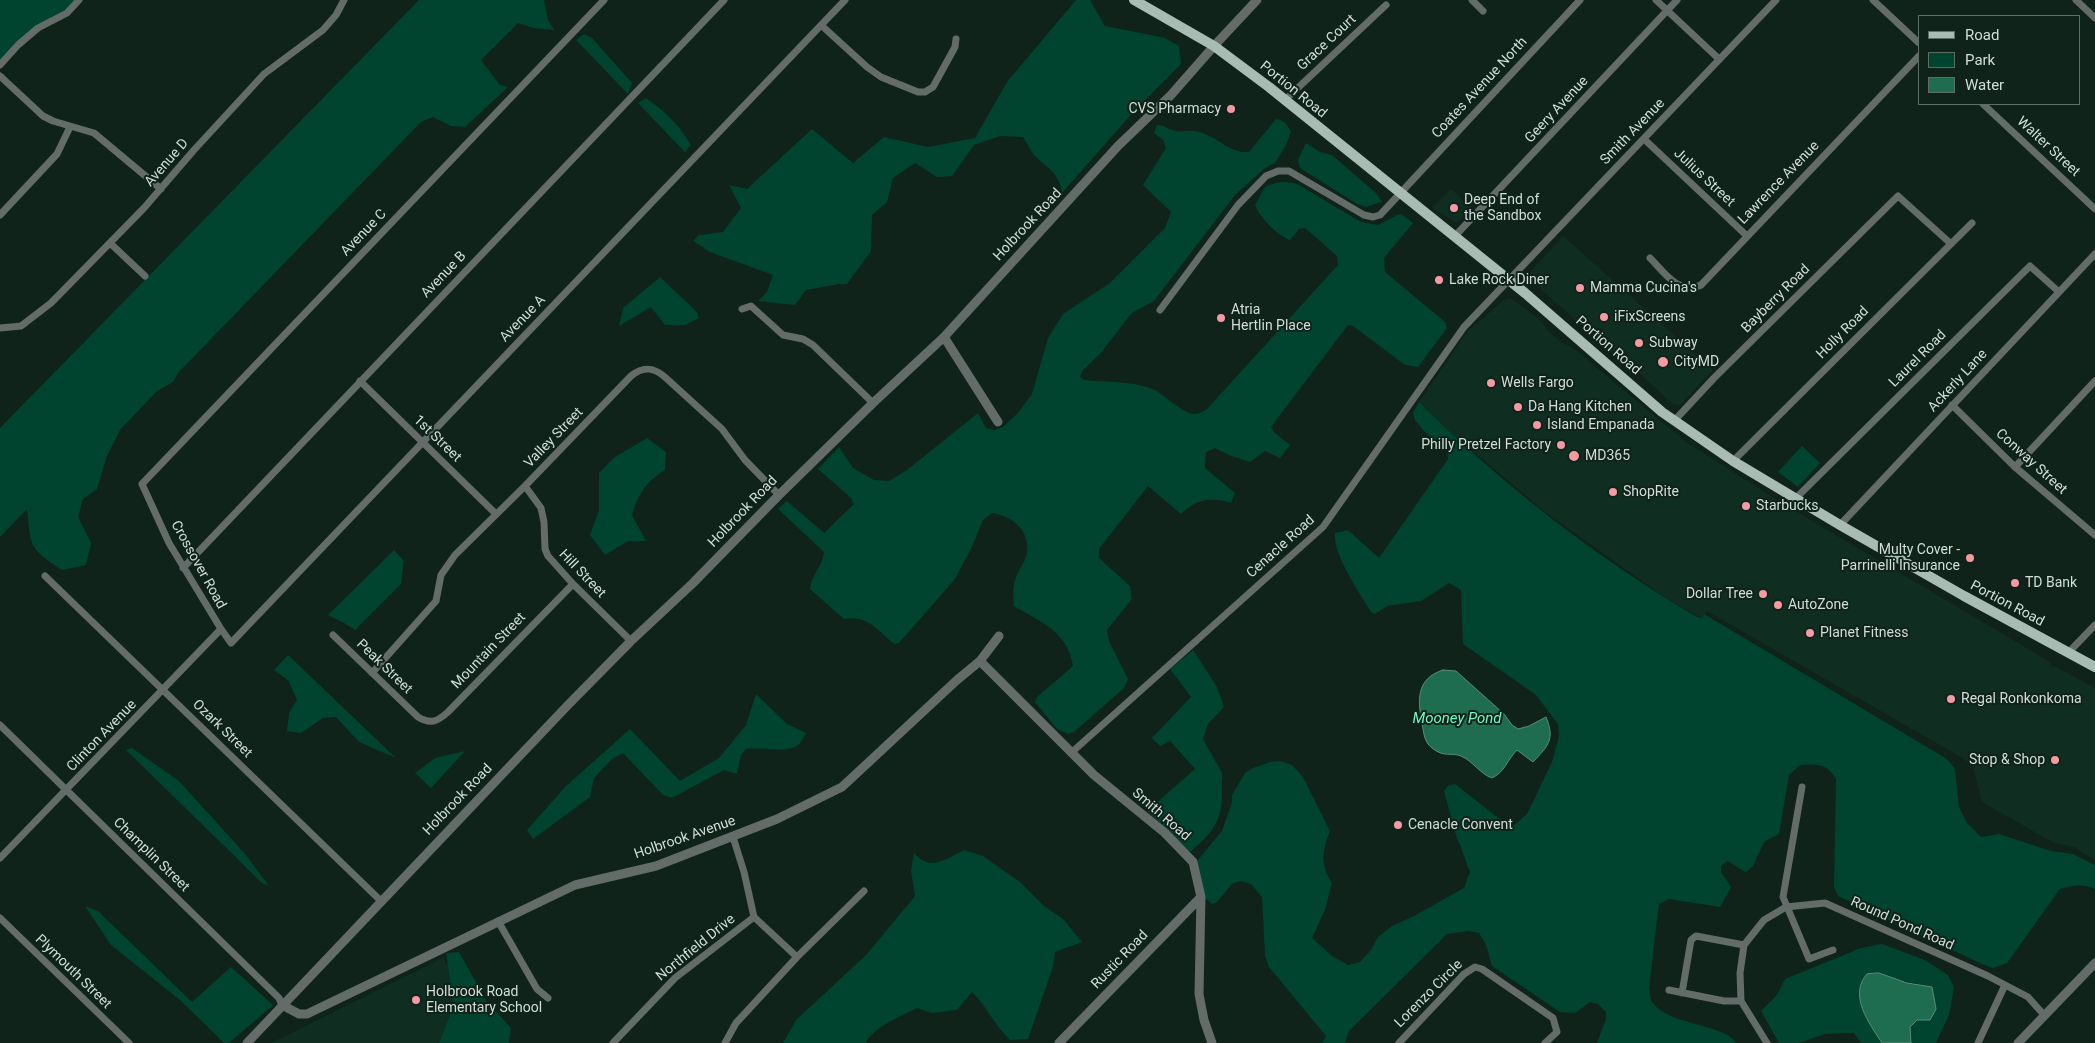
<!DOCTYPE html>
<html>
<head>
<meta charset="utf-8">
<style>
  body { margin:0 }
  #map { position:relative; width:2095px; height:1043px; overflow:hidden; background:#0f231a; font-family:Roboto,sans-serif }
  canvas { display:block }
  .legend { position:absolute; left:1918px; top:15px; width:162px; height:90px; box-sizing:border-box; background:#0f231a; border:1px solid #5d6e66; margin:0; padding:6px 9px; list-style:none; font-size:15px; color:#d2ded8 }
  .legend li { display:flex; align-items:center; gap:10px; height:25px }
  .legend b { width:25px; border:1px solid #5d6e66 }
</style>
</head>
<body>
<div id="map">
<canvas width="2095" height="1043"></canvas>
<ul class="legend">
<li><b style="height:6px;background:#a8bcb3"></b>Road</li>
<li><b style="height:14px;background:#00432e"></b>Park</li>
<li><b style="height:14px;background:#1e6d51"></b>Water</li>
</ul>
</div>
<script>
const ctx = document.querySelector('canvas').getContext('2d');
ctx.lineJoin = 'round';
function fillPath(path, color) {
  ctx.fillStyle = color;
  ctx.fill(path, 'evenodd');
}
function strokePath(path, color, width, dash) {
  ctx.strokeStyle = color;
  ctx.lineWidth = width;
  ctx.lineCap = dash ? 'butt' : 'round';
  ctx.setLineDash(dash || []);
  ctx.stroke(path);
}
function label(font, color, halo, rows, align = 'center') {
  ctx.font = font + ' Roboto,sans-serif';
  ctx.lineWidth = 4;
  ctx.setLineDash([]);
  ctx.textBaseline = 'middle';
  ctx.strokeStyle = halo;
  ctx.fillStyle = color;
  for (const [text, x, y, turn = 0] of rows) {
    ctx.save();
    ctx.translate(x, y);
    ctx.rotate((+turn || 0) * Math.PI / 180);
    ctx.textAlign = isNaN(turn) ? turn : align;
    if (halo) ctx.strokeText(text, 0, 0);
    ctx.fillText(text, 0, 0);
    ctx.restore();
  }
}
const built = new Path2D(`
  M1451,189L1472,208L1458,222H1455L1432,208Z
  M1563,236L1713,370L1680,405L1672,404L1632,366L1624,364L1531,280V271Z
  M1510,298L1538,318L1550,333L1562,343L1573,348L1686,442L1777,500L2050,662L2052,667H2056L2095,688V860L2074,847L2054,843L1982,802L1973,767L1964,759L1707,611L1703,619L1667,599L1545,512L1442,425L1419,402L1468,331L1504,300Z
  M443,958L507,1043H271Z`);
const green = new Path2D(`
  M0,0H77L67,13L38,28L0,65Z
  M419,0H544L548,20L554,30L533,28L518,23L481,60L500,85L508,87L465,127L451,126L433,117L421,122L179,372L173,382L156,392L120,430L107,456L97,489L83,499L78,517L91,543L86,565L62,570C29,548 31,548 27,509L0,537V428Z
  M1076,0H1090L1105,26L1165,38L1179,46L1181,64L1135,110L1062,193C1060,173 1047,168 1034,155C1030,150 1027,143 1023,137L1000,136L974,145L952,176L937,177L915,163L893,178L887,202L872,215L871,251L847,284H840L806,290L795,305L758,301L767,292L773,275L710,252L693,241L699,235L723,232L741,208L729,185L747,189L812,129L853,163L884,137L928,147L975,138L1007,82Z
  M584,34L592,38L632,83L628,94L576,40Z
  M646,98C665,111 679,125 691,145L685,152L638,103Z
  M1276,119C1284,120 1288,125 1291,132L1286,145L1275,163L1265,168L1235,195L1154,301L1132,313L1100,354L1083,370L1080,377L1084,380C1105,382 1130,381 1150,388C1163,392 1184,416 1196,414C1199,414 1204,411 1207,409L1338,265L1337,256L1305,228L1299,229L1290,240C1277,235 1260,218 1255,205L1265,187C1277,182 1287,180 1299,185L1361,222L1378,225L1397,215L1401,214L1413,223L1384,258L1385,272L1445,322L1447,328L1418,367L1405,365L1353,326L1348,325L1271,427L1274,432L1290,445L1280,458L1265,451L1250,462L1229,455L1215,448L1206,452L1205,468L1235,493L1231,503C1212,497 1196,499 1181,514L1148,486L1099,549V558L1130,586L1132,599L1107,630L1109,641L1128,679L1124,688L1074,732L1068,734L1057,729L1035,702L1037,697L1073,666C1067,631 1042,623 1014,606C1013,596 1012,584 1017,575C1020,568 1026,560 1027,553C1030,531 1013,516 992,513L983,520L972,547L955,579L899,643L894,644C877,630 868,615 844,619L810,589C811,575 823,566 824,552L778,509L787,501L824,533L854,504L851,498L818,469L839,447L853,468L874,480L889,481L907,470L978,413L986,428L994,430L1003,427L1018,413L1032,394L1048,338L1063,314L1110,283L1165,228L1171,212L1143,185L1166,148L1163,140L1154,133L1157,125C1164,125 1166,128 1172,130C1181,133 1190,129 1199,132C1217,136 1230,154 1249,152Z
  M1306,143L1320,152L1332,155L1377,194L1382,202L1366,207L1357,204L1300,168L1298,160Z
  M660,277L697,312L699,318L685,325H665L651,307L619,326L623,308Z
  M1419,402C1500,483 1598,559 1697,617L1703,618L1704,614L1947,759L1955,769L1959,807L1967,823L1981,837L1999,834L2051,851L2073,854L2095,865V889C2083,884 2073,885 2060,889L2007,963L1993,968L1982,964L1838,896L1834,887L1836,779C1826,762 1817,765 1800,765L1789,775L1779,834L1764,842L1753,866L1746,872C1738,869 1735,864 1727,861L1721,866V872L1731,887L1720,907L1669,899L1659,904L1649,988C1650,991 1650,997 1651,1000C1665,1026 1725,1023 1736,1043H1597L1606,1019V1012L1598,1004L1590,1002L1575,1013L1560,1012L1492,966L1486,945L1479,933L1469,931L1447,934L1349,1031L1345,1043H1322L1326,1036L1269,967L1265,956L1262,897L1251,884L1240,881L1232,884L1217,902L1212,904L1205,898L1197,861L1222,831L1232,802V795L1245,773L1253,768L1270,762L1280,761L1292,765L1303,777L1330,831C1322,852 1320,863 1332,883L1325,910L1312,938L1332,956L1348,965L1360,962L1371,950L1378,937L1392,926L1414,916L1464,888L1470,872L1455,832L1444,791L1448,786L1455,784L1511,828L1527,814L1552,762L1559,736L1558,724L1536,695L1463,644L1461,590L1449,583L1421,601L1387,606L1375,614L1371,612C1359,592 1333,555 1335,533L1348,530L1379,558L1448,459L1447,451L1424,431L1415,420L1413,413Z
  M647,438L666,452L665,470C647,481 638,494 632,515L646,541H628L605,555L590,535L599,510V473L615,457Z
  M1802,446L1820,463L1798,487L1778,472Z
  M394,550L404,561L401,584L355,630L344,623L328,615Z
  M1193,650L1217,687L1224,707L1208,724L1203,739C1206,745 1221,770 1222,773C1223,778 1221,784 1222,789C1223,820 1213,833 1190,852L1147,811L1195,769L1170,741L1160,746L1152,738L1191,697L1170,669Z
  M288,655L396,758L359,742L336,717L323,718L301,733L287,731L289,713L297,700L288,680L274,670Z
  M756,694L787,724L806,733C804,737 801,743 797,746C787,753 760,747 746,749L741,755L737,774L724,770L672,798L663,795L623,753L612,759L594,778L590,797L533,839L527,830L565,787L630,729L680,781L719,758L746,725Z
  M132,748L179,781L246,855L269,886L262,883L126,750Z
  M465,751L431,788L415,773L435,758Z
  M964,850L983,856L1020,882L1044,906L1063,919L1082,942L1055,952L1053,967L1028,1039L1010,1040C995,1026 987,1007 972,992L957,1010L932,1013L917,1008C903,1015 872,1028 866,1043H783L796,1020L867,954L915,896L911,871L914,853C930,872 946,859 964,850Z
  M85,906L98,911L192,1002L231,967L273,1005L229,1043H224L180,1000L111,945Z
  M1882,944L1925,960L1948,975L1954,987L1949,1015L1936,1043H1911L1909,1028L1917,1020L1932,987C1910,983 1889,976 1867,974C1848,995 1869,1023 1882,1043H1861L1854,1033L1825,1034L1799,1043H1779L1761,1011L1777,995L1785,979L1861,948Z
  M459,952L486,1000L511,1028L509,1043H439L454,1005L446,953Z`);
const water = new Path2D(`
  M1443,670L1456,671L1504,714L1512,725L1518,729L1529,726L1546,717C1555,739 1549,745 1533,762L1517,750C1507,760 1505,772 1492,778C1480,774 1473,761 1461,756C1452,752 1444,758 1432,748C1424,742 1424,733 1422,724C1418,701 1415,679 1443,670Z
  M1879,973L1907,983L1932,987L1936,1009L1930,1020H1917L1910,1027L1911,1043H1882C1869,1023 1848,995 1867,974Z`);
const minor = new Path2D(`
  M604,0L142,484L169,543L221,629L231,643L845,0
  M1472,0L1483,11
  M1656,0L1719,59
  M1873,0L1919,43
  M2076,0L2095,18
  M821,25L867,67L881,77L918,92H925L933,87L955,47L956,39
  M0,65L18,45L38,28L67,13L79,0
  M0,76L43,116L53,121L94,133L161,189
  M1285,100L1386,5
  M1983,104L2095,209
  M1644,139L1746,235
  M0,215L57,154L70,127
  M1455,236L1677,0
  M110,243L145,276
  M1650,258C1664,272 1679,296 1701,285L1919,56
  M742,309L751,306L783,335L803,339L813,345L873,403
  M1160,310L1238,205L1266,176L1278,171H1289L1364,215L1373,217L1380,215L1580,0
  M0,328L21,326L51,303L144,208L194,150L264,74L323,30L336,15L344,0
  M360,381L496,514
  M1952,405L2015,467L2095,535
  M1674,421L1714,378L1898,196L1950,243
  M1733,461L1972,223
  M2015,467L2095,381
  M525,486L541,508L544,522L545,549L548,556L573,584L631,641
  M1796,498L2030,266L2059,292
  M1840,525L2095,254
  M183,568L724,0
  M45,576L381,901
  M333,635L418,717C431,725 438,721 448,712L573,584
  M2069,652L2095,625
  M372,673L436,601L441,575L455,555L525,486L631,376C644,365 655,368 666,378L722,429L745,460L779,495
  M0,725L279,998L282,1005
  M1071,753L1323,527L1464,327L1776,0
  M1802,787L1783,897L1809,959L1833,950
  M733,837L744,872L754,917L797,957
  M0,858L221,629
  M0,918L129,1043
  M498,921L537,989L548,998
  M1669,990L1724,1001H1741
  M1682,993L1691,940L1696,936L1744,945
  M613,1043L675,978L754,917
  M725,1043L736,1023L797,957L864,891
  M1399,1043L1464,974L1475,967L1482,969L1553,1018L1557,1032L1545,1043
  M1767,1043L1741,1001L1740,973L1744,945L1764,920L1786,907L1825,903L1988,976L2028,997L2044,1015
  M1978,1043L2005,985`);
const tertiary = new Path2D(`
  M944,337L998,422
  M980,661L1094,775L1165,833L1193,862L1201,897L1199,994L1204,1020L1212,1043
  M282,1005L299,1014H307L575,885L656,866L777,819L842,787L957,680L980,661L999,636
  M247,1043L567,706L631,641L693,583L779,495L873,403L944,337L1118,146L1171,95L1214,46L1257,0
  M1059,1043L1201,897
  M2018,1043L2095,963`);
const primary = new Path2D(`
  M1134,0L1214,46L1269,87L1525,293L1662,412L1733,461L1840,525L1964,596L2095,667`);
const markers = [
  [1231,109,5,"#f49aa1"],
  [1454,208,5,"#f49aa1"],
  [1439,280,5,"#f49aa1"],
  [1580,288,5,"#f49aa1"],
  [1604,317,5,"#f49aa1"],
  [1221,318,5,"#f49aa1"],
  [1639,343,5,"#f49aa1"],
  [1663,362,6,"#f49aa1"],
  [1491,383,5,"#f49aa1"],
  [1518,407,5,"#f49aa1"],
  [1537,425,5,"#f49aa1"],
  [1561,445,5,"#f49aa1"],
  [1574,456,6,"#f49aa1"],
  [1613,492,5,"#f49aa1"],
  [1746,506,5,"#f49aa1"],
  [1970,558,5,"#f49aa1"],
  [2015,583,5,"#f49aa1"],
  [1763,594,5,"#f49aa1"],
  [1778,605,5,"#f49aa1"],
  [1810,633,5,"#f49aa1"],
  [1951,699,5,"#f49aa1"],
  [2055,760,5,"#f49aa1"],
  [1398,825,5,"#f49aa1"],
  [416,1000,5,"#f49aa1"]
];
const streetNames = [
  ["Grace Court",1327,43,-43],
  ["Coates Avenue North",1480,88,-47],
  ["Portion Road",1293,90,39],
  ["Geery Avenue",1557,110,-47],
  ["Smith Avenue",1633,132,-46],
  ["Walter Street",2048,147,43],
  ["Avenue D",167,163,-49],
  ["Julius Street",1704,178,43],
  ["Lawrence Avenue",1779,183,-46],
  ["Holbrook Road",1028,225,-47],
  ["Avenue C",364,233,-46],
  ["Avenue B",444,275,-46],
  ["Bayberry Road",1776,299,-45],
  ["Avenue A",523,319,-46],
  ["Holly Road",1843,333,-45],
  ["Portion Road",1608,346,41],
  ["Laurel Road",1918,359,-45],
  ["Ackerly Lane",1958,381,-47],
  ["Valley Street",554,438,-46],
  ["1st Street",437,439,44],
  ["Conway Street",2031,462,42],
  ["Holbrook Road",743,512,-46],
  ["Cenacle Road",1281,547,-42],
  ["Crossover Road",198,565,61],
  ["Hill Street",582,574,46],
  ["Portion Road",2007,604,28],
  ["Mountain Street",489,651,-46],
  ["Peak Street",384,667,44],
  ["Ozark Street",222,729,44],
  ["Clinton Avenue",102,736,-46],
  ["Holbrook Road",458,800,-46],
  ["Smith Road",1161,815,41],
  ["Holbrook Avenue",685,838,-19],
  ["Champlin Street",151,855,44],
  ["Round Pond Road",1902,924,24],
  ["Northfield Drive",696,948,-39],
  ["Rustic Road",1120,960,-46],
  ["Plymouth Street",73,972,44],
  ["Lorenzo Circle",1429,994,-45]
];
const poiNames = [
  ["CVS Pharmacy",1221,109,"right"],
  ["Deep End of",1464,200],
  ["the Sandbox",1464,216],
  ["Lake Rock Diner",1449,280],
  ["Mamma Cucina's",1590,288],
  ["Atria",1231,310],
  ["Hertlin Place",1231,326],
  ["iFixScreens",1614,317],
  ["Subway",1649,343],
  ["CityMD",1674,362],
  ["Wells Fargo",1501,383],
  ["Da Hang Kitchen",1528,407],
  ["Island Empanada",1547,425],
  ["Philly Pretzel Factory",1551,445,"right"],
  ["MD365",1585,456],
  ["ShopRite",1623,492],
  ["Starbucks",1756,506],
  ["Multy Cover -",1960,550,"right"],
  ["Parrinelli Insurance",1960,566,"right"],
  ["TD Bank",2025,583],
  ["Dollar Tree",1753,594,"right"],
  ["AutoZone",1788,605],
  ["Planet Fitness",1820,633],
  ["Regal Ronkonkoma",1961,699],
  ["Stop & Shop",2045,760,"right"],
  ["Cenacle Convent",1408,825],
  ["Holbrook Road",426,992],
  ["Elementary School",426,1008]
];
const waterNames = [
  ["Mooney Pond",1457,719]
];
fillPath(built, '#102d22');
fillPath(green, '#00432e');
fillPath(water, '#1e6d51');
strokePath(water, '#548f7a', 1);
strokePath(minor, '#636c68', 7);
strokePath(tertiary, '#636c68', 9);
strokePath(primary, '#a8bcb3', 10);
for (const [x, y, r, color] of markers) {
  const dot = new Path2D();
  dot.arc(x, y, r, 0, 2 * Math.PI);
  ctx.fillStyle = color;
  ctx.fill(dot);
  strokePath(dot, '#0f231a', 2);
}
label('14px', '#d2ded8', '#0f231a', streetNames);
label('14px', '#d2ded8', '#0f231a', poiNames, 'left');
label('italic 15px', '#72f9c4', '#0f231a', waterNames);
</script>
</body>
</html>
